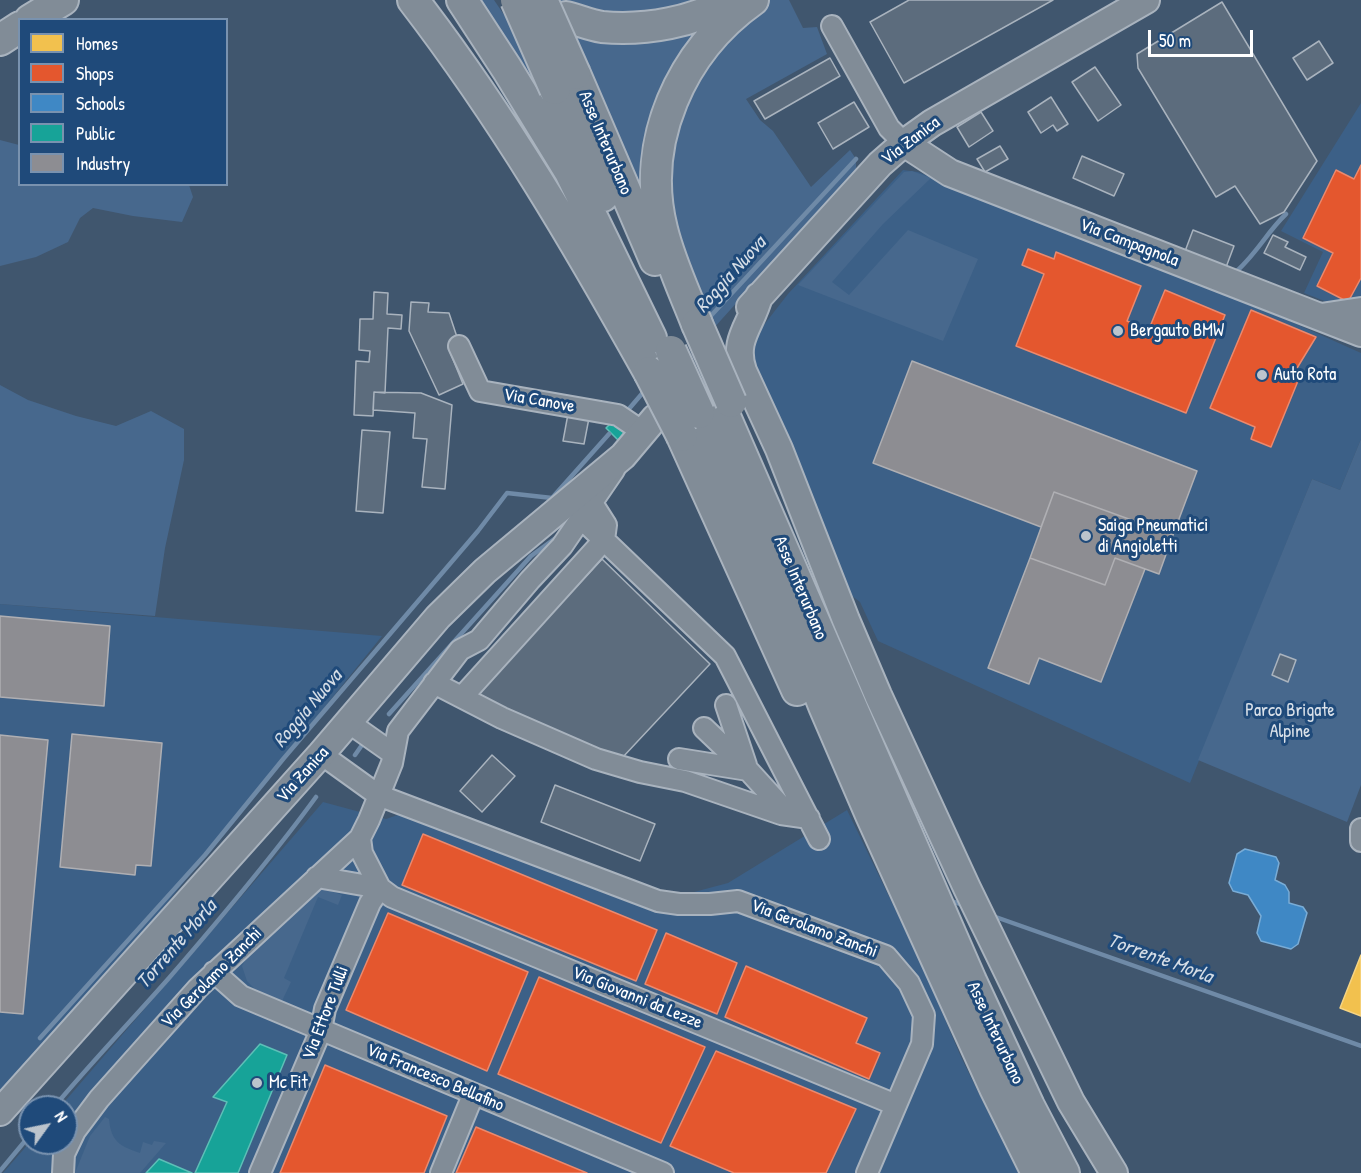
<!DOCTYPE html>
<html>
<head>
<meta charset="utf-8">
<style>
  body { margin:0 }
  #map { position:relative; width:1361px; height:1173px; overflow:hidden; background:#40566e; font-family:"Patrick Hand",sans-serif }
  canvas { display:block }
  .legend { position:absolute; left:18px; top:18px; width:210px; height:168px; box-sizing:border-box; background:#1f4a7a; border:2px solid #7992af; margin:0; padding:8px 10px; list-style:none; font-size:18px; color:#fff }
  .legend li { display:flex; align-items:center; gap:12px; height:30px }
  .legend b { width:30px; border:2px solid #7992af }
  .north { position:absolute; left:18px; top:1095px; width:60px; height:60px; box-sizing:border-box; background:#1f4a7a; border:2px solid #7992af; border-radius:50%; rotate:57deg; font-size:16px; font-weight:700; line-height:24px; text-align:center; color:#fff }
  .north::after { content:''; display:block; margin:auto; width:21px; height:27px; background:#bcc4cc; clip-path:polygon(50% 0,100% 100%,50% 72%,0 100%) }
  .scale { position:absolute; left:1148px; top:30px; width:105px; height:27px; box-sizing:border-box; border:3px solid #fff; border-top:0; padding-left:8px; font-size:18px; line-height:21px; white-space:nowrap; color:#fff; -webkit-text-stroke:4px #1f4a7a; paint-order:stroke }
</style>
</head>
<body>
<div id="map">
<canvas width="1361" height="1173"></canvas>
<ul class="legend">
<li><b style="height:16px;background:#f2c14e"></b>Homes</li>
<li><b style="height:16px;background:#e4572e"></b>Shops</li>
<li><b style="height:16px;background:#3f88c5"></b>Schools</li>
<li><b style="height:16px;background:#17a398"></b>Public</li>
<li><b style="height:16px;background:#8d8d92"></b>Industry</li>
</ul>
<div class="north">N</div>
<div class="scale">50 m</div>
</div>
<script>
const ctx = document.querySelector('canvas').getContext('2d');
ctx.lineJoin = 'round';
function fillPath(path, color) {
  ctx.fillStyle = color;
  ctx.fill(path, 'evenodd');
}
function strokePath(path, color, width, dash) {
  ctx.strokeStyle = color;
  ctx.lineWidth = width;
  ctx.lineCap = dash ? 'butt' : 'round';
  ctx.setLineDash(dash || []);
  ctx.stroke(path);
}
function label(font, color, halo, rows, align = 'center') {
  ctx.font = font + ' "Patrick Hand",sans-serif';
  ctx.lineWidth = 6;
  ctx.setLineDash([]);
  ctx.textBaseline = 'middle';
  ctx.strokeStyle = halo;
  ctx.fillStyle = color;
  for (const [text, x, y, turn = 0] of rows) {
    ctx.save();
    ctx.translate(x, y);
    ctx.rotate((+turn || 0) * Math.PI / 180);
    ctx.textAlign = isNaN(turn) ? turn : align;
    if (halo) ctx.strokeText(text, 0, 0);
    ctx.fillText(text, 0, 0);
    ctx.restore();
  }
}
const built = new Path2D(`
  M1361,103V302L1340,307L1304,293L1323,252L1281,231Z
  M903,170L918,172L1285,319L1361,353V439L1340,490L1312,479L1190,783L878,641L860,602L847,592L742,353L788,294Z
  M0,604L382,636L138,939L0,1101Z
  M323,802L386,819L427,805L679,896L728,883L847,810L919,958L961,1057L1018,1173H3L30,1142L66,1143V1107H60Z`);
const green = new Path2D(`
  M475,0H494L513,28L564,137Z
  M560,0H739L699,43L651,226Z
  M765,0H789L803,28L817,27L827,54L746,99L760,120L773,131L811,187L850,150L856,159V170L713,329L689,286L664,175L689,82Z
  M0,140L19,145L20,184L189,185L193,197L182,222L133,216L93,208L80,218L68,242L36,257L0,266Z
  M912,171L931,178L883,224L832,282L849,295L908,230L978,259L943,341L798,285L904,172Z
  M0,385L28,400L76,416L116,426L151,411L184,429V460L165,548L155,616L0,604Z
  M1361,439V785L1347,822L1198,760L1312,479L1340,490Z
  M315,888L325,889L342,895L338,905L318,897L284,978L291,982L282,1001L255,989L247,981L242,966L249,954Z
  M105,1117L109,1119C111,1142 120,1146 140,1153L143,1142L152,1145L154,1141L166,1143L140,1173H75L90,1136Z`);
const homes = new Path2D(`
  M1361,955V1016L1340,1008Z`);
const shops = new Path2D(`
  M1361,165V278L1348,302L1317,286L1333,253L1303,238L1336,170L1354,179Z
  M1028,249L1054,259L1056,252L1141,286L1127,321L1149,329L1165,290L1225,315L1186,413L1016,346L1044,274L1022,265Z
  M1251,310L1316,337L1294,373L1300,376L1271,447L1251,439L1255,427L1210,408Z
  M423,834L657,930L636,981L402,885Z
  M388,913L528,972L487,1071L346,1010Z
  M666,933L737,963L717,1014L645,984Z
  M746,966L867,1018L856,1043L880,1053L869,1079L725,1017Z
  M539,977L705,1047L661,1143L498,1074Z
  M716,1051L856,1109L826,1173H734L670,1146Z
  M325,1065L447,1116L424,1173H280Z
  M476,1127L587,1173H456Z`);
const schools = new Path2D(`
  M1245,849L1276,857L1279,863L1275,880L1285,885L1289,892V903L1303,907L1307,913L1298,944L1291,949L1261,941L1257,933L1261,916L1248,895L1233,891L1229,883L1237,854Z`);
const public = new Path2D(`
  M616,418L629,430L619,441L606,428Z
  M260,1044L287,1055L238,1173H195L227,1102L213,1097Z
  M159,1159L192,1173H146Z`);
const industry = new Path2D(`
  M912,361L1197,471L1173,535L1054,492L1041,527L873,463Z
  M1054,492L1173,535L1159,574L1115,558L1105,585L1030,558Z
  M1030,558L1105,585L1115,558L1145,569L1101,682L1039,658L1029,684L988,668Z
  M0,616L110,626L104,706L0,697Z
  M72,734L162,743L151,866L136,865L135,875L60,867Z
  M0,735L48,740L23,1014L0,1012Z`);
const stream = new Path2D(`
  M1232,275C1254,258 1266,233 1286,214
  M707,320L856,159
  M628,410L646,389
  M389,714L531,556L557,537
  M355,755L362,745
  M949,900L965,906
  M990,915L1361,1046
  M40,1038L205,855L284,758L478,531L507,493L552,498L609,434
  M54,1107C91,1063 131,1021 169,978C220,919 270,860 316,797
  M0,1171L30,1135`);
const building = new Path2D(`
  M909,0H1053L904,83L870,22Z
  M1222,2L1317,161L1284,212L1260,224L1235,186L1216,197L1138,68L1137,54Z
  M1319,41L1333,63L1307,80L1293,58Z
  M830,58L840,76L765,119L754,101Z
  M1095,67L1121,105L1098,121L1072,82Z
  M1051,97L1068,124L1057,131L1053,125L1041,133L1028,112Z
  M854,102L869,127L833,149L818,123Z
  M981,112L993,131L969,147L957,127Z
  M1000,146L1008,159L985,172L977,159Z
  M1082,156L1124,174L1114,196L1073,178Z
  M1193,230L1234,246L1225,270L1184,254Z
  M1273,235L1288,242L1285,247L1306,257L1300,270L1264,253Z
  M374,292L388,293L387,314L402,315L401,329L388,328L385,393L374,392L373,416L354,415L356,361L369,362L370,351L359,350L360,319H373Z
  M411,302L429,303L428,312L449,313L458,340L448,347L463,384L439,395L409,331Z
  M374,392L421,393L452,405L445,489L422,487L427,439L413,438L415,413L373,410Z
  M568,414L589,418L584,444L563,441Z
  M362,430L390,432L383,513L356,511Z
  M602,559L710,664L622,758L504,717L477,693Z
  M1280,654L1296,660L1288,682L1272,675Z
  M492,755L515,776L482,812L460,791Z
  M555,785L655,824L640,861L541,822Z`);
const majorTunnel = new Path2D(`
  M674,394L722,338`);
const minor = new Path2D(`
  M832,26L889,128L904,143
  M459,346L480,391L618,415L643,432
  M582,519L725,656L819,839
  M434,683L502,718L596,759L640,772L685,781L781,814L809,818
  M462,697L604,540L606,525L592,503
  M726,705L746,765
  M348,722L392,753
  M704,728L748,770L789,815
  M321,754L378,795L658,901L679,904H710L738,901L886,956L909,983L924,1015L922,1044L867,1173
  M679,759L748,770
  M1361,829V841
  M360,838L362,853L380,888L392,897L896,1105
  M317,877L380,888
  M214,972L241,996L663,1173
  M63,1173L64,1154L75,1131L99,1099L198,988L360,838L369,820L392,763L398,731L460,650L479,640L530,580L562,546L614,470
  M260,1173L321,1030L325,1009L370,903L380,888
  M441,1173L473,1095`);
const major = new Path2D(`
  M904,143L950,173L1361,333
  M759,296C752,325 732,339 743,371L779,449L846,620L878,695L967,888L1071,1102L1114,1173
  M750,307L880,164L904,143L932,123L1146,0
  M1321,317L1361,311
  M0,1112L321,754L438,617L485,571L623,456L655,418`);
const highway = new Path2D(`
  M413,0C503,117 577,243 649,372
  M462,0L507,69L570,172L651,338
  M566,17C578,20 590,25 602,27C646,31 694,22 732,0
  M30,20L63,0
  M0,40L20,27
  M575,74L655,260
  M555,89L603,196
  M697,324C685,293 670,262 662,229C640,142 681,51 753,0
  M720,405L971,981L1029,1106L1064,1173
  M699,413L796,635L824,706L871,815L995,1088L1037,1173
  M682,436L797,690`);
const highwayBridge = new Path2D(`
  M516,0L555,89
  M542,0L575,74
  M697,324L731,402
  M671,351L699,413
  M649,372L682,436`);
const markers = [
  [1118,331,6,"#bcc4cc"],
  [1262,375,6,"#bcc4cc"],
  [1086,536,6,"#bcc4cc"],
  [257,1083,6,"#bcc4cc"]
];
const streetNames = [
  ["Via Zanica",911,141,-37],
  ["Asse Interurbano",605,143,67],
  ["Via Campagnola",1129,243,21],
  ["Via Canove",539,401,10],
  ["Asse Interurbano",800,588,67],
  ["Via Zanica",303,775,-48],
  ["Via Gerolamo Zanchi",814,929,21],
  ["Via Gerolamo Zanchi",212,978,-45],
  ["Via Giovanni da Lezze",637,998,22],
  ["Via Ettore Tulli",326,1013,-69],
  ["Asse Interurbano",995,1033,65],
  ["Via Francesco Bellafino",435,1078,23]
];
const poiNames = [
  ["Bergauto BMW",1130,331],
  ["Auto Rota",1274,375],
  ["Saiga Pneumatici",1098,526],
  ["di Angioletti",1098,547],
  ["Mc Fit",269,1083]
];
const parkNames = [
  ["Parco Brigate",1290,711],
  ["Alpine",1290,732]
];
const waterNames = [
  ["Roggia Nuova",731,275,-48],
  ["Roggia Nuova",308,709,-50],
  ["Torrente Morla",177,945,-49],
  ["Torrente Morla",1160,959,20]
];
fillPath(built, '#3c6087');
fillPath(green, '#47688d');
fillPath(homes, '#f2c14e');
strokePath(homes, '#f6d483', 1.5);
fillPath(shops, '#e4572e');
strokePath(shops, '#ec896d', 1.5);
fillPath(schools, '#3f88c5');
strokePath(schools, '#79acd6', 1.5);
fillPath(public, '#17a398');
strokePath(public, '#5dbfb7', 1.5);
fillPath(industry, '#8d8d92');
strokePath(industry, '#afafb3', 1.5);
strokePath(stream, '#6f8aa7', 4.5);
fillPath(building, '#5c6c7d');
strokePath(building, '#a9b3be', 1.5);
strokePath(majorTunnel, '#5d6f84', 26, [26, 13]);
strokePath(minor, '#a9b3be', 24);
strokePath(major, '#a9b3be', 30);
strokePath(highway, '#a9b3be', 34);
strokePath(minor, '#818c97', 20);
strokePath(major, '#818c97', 26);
strokePath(highway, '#818c97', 30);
strokePath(highwayBridge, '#a9b3be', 34, []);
strokePath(highwayBridge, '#818c97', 30);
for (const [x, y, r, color] of markers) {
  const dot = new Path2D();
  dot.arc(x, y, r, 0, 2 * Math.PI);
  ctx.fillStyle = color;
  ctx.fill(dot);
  strokePath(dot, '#1f4a7a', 2);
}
label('18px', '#fff', '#1f4a7a', streetNames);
label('18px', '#fff', '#1f4a7a', poiNames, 'left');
label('18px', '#dae1e9', '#1f4a7a', parkNames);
label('italic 20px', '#d5dde6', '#1f4a7a', waterNames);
</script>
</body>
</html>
